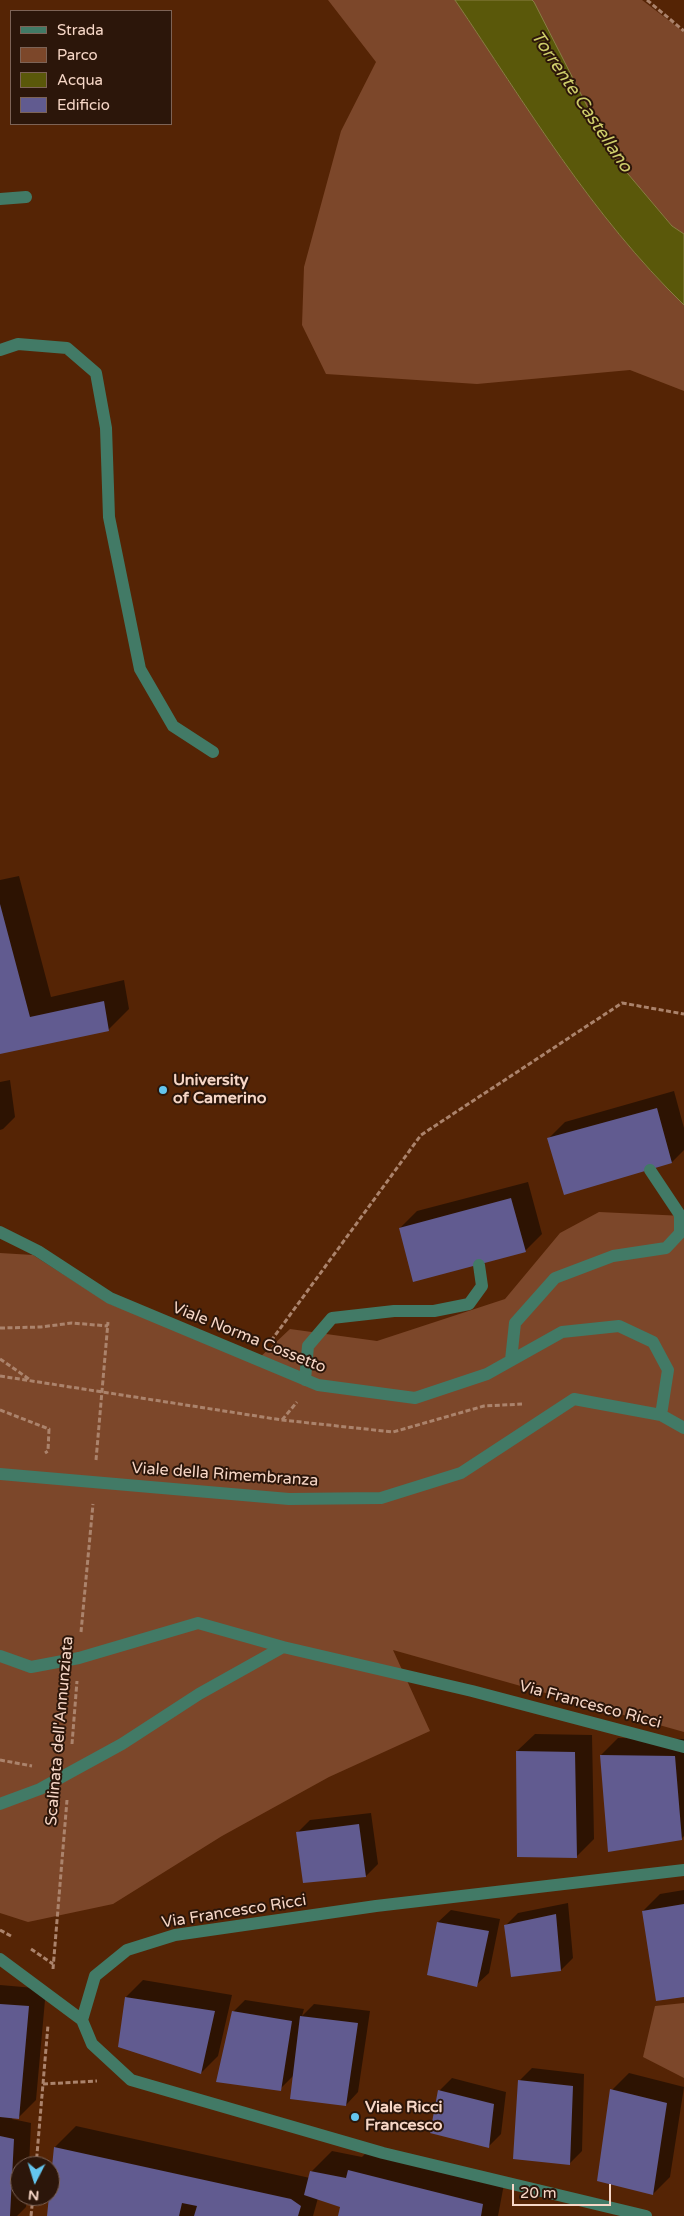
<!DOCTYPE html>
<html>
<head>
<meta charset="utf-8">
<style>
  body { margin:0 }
  #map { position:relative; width:684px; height:2216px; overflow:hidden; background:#552405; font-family:"Varela Round",sans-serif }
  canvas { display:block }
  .legend { position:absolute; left:10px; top:10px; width:162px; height:115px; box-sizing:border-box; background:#2c160a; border:1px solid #7d6356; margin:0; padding:6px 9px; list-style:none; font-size:15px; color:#f7d7c7 }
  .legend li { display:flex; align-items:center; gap:10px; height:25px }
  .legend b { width:25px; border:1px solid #7d6356 }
  .north { position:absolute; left:10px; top:2156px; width:50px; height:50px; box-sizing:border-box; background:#2c160a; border:1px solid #7d6356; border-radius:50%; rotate:185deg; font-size:14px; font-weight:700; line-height:20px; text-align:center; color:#f7d7c7 }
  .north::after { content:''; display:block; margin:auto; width:18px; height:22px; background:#64c5ee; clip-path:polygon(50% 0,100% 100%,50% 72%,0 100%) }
  .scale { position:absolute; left:512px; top:2184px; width:99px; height:22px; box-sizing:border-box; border:2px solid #f7d7c7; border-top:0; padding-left:6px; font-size:15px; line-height:18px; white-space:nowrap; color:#f7d7c7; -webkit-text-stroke:4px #2c160a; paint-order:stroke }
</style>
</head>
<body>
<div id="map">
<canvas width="684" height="2216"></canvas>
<ul class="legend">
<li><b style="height:6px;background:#427a66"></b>Strada</li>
<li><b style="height:14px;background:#7c472a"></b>Parco</li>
<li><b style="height:14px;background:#5a580a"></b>Acqua</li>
<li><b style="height:14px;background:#615b90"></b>Edificio</li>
</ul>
<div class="north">N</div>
<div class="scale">20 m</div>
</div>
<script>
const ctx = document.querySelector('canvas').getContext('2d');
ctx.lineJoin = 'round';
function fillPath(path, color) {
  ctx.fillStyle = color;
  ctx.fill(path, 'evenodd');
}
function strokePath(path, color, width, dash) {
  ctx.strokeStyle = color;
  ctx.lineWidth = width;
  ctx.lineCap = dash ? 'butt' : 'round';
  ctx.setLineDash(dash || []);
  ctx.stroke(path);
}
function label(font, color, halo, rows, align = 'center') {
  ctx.font = font + ' "Varela Round",sans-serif';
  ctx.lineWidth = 4;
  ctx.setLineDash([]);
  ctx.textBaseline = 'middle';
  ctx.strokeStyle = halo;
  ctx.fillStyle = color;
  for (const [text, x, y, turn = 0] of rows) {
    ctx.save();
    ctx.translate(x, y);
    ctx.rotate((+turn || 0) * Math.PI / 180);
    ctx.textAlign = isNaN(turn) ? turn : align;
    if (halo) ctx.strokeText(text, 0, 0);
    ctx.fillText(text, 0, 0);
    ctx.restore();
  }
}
const green = new Path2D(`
  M328,0H455C526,105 592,216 684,305V391L630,370L477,384L326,374L302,325L304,267L341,131L376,62Z
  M532,0H642L684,32V234L672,226L612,155Z
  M599,1212L684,1216V1732L393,1650L430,1731L329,1777L222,1836L113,1904L28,1922L0,1913V1253L33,1255L110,1304L257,1360L290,1329L377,1341L505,1299L560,1233Z
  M684,2003V2078L643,2057L655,2006Z`);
const water = new Path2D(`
  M455,0H532L534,2L612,155L672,226L684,234V305C592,216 526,105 455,0Z`);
const shadow = new Path2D(`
  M19,876L51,997L124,980L129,1009L108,1030L0,1053V880Z
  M10,1080L15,1117L3,1129L0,1130V1082Z
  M674,1091L684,1128V1150L672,1162L548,1139L565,1122Z
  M528,1182L542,1234L525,1251L400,1228L417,1211Z
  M535,1734L592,1735L594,1839L577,1856L517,1751Z
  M618,1738L684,1739V1836L681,1839L601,1755Z
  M371,1813L378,1864L366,1876L298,1832L310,1820Z
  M684,1890V1995L643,1911L660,1894Z
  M568,1903L573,1958L561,1970L506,1925L518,1913Z
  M451,1910L500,1919L489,1973L476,1985L438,1922Z
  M143,1980L232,1995L218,2056L201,2073L126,1997Z
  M0,1985L46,1989L36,2100L19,2117H13L12,2119L31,2123L29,2166H20V2196H27L26,2207L17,2216H0Z
  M245,2000L304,2009L302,2016L314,2004L370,2011L358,2092L346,2105L294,2075L280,2089L233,2012Z
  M532,2068L584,2074L582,2151L570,2163L520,2080Z
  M629,2073L684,2087L670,2177L653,2194L612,2090Z
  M452,2078L506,2092L501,2134L489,2146L431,2132L440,2090Z
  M76,2126L310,2178L311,2172L332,2151L362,2157L370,2149L504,2184L498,2216H339L342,2206L318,2198L313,2216H48L55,2147Z`);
const building = new Path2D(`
  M0,904L30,1017L104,1001L109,1031L0,1054Z
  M657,1108L672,1163L564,1195L547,1138Z
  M511,1198L526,1252L413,1282L399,1228Z
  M516,1751L575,1752L577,1858L517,1857Z
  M600,1755L675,1756L682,1840L608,1852Z
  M359,1824L366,1877L303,1883L296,1832Z
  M684,1904V1997L656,2001L642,1911Z
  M556,1914L561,1971L511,1977L504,1925Z
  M437,1922L489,1931L477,1987L427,1975Z
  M125,1997L215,2011L201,2074L118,2047Z
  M0,2004L29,2006L19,2119L0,2117Z
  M232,2011L292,2021L281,2091L216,2082Z
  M300,2016L358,2023L346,2106L290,2099Z
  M518,2080L573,2086L570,2165L513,2159Z
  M610,2089L667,2103L653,2195L597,2181Z
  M438,2090L494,2104L489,2148L430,2133Z
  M0,2136L14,2139L10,2216H0Z
  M54,2147L291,2199L301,2206L298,2216H194L197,2206L182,2203L179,2216H47Z
  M348,2170L483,2204L481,2216H338L340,2207L304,2195L310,2171L346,2178Z`);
const path = new Path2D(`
  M647,0L684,31
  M0,1328L41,1327L72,1323L108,1326
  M271,1341L421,1135L622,1003L684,1014
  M0,1359L29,1379
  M0,1376L282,1420L393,1432L484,1406L522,1404
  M0,1410L49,1429L48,1451L45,1453
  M282,1420L297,1402
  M96,1460L108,1322
  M81,1632L93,1504
  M72,1744L77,1681
  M0,1760L32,1766
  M0,1930L11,1936
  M31,1949L53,1964
  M53,1969L67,1800
  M43,2084L97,2081
  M36,2166L48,2025
  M31,2216L33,2196`);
const minor = new Path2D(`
  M0,199L26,197
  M0,350L18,344L67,348L96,373L106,428L109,517L140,669L173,726L213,752
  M0,1232L38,1251L110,1298L318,1385L415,1398L487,1374L562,1332L619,1326L653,1342L668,1370L661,1415
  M511,1360L515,1323L555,1278L613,1256L666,1248L680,1233V1215L650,1170
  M305,1380L308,1346L332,1318L394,1311H434L469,1304L482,1286L479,1265
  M0,1474L289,1499L381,1498L461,1473L574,1399L661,1415L684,1428
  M0,1656L31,1667L79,1658L198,1623L283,1647L472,1691L684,1747
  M0,1804L40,1789L69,1773L122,1744L199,1694L283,1647
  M0,1959L82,2020
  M646,2216L383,2153L131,2080L92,2044L82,2020L95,1976L127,1950L175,1935L376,1906L684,1870`);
const markers = [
  [163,1090,5,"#64c5ee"],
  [355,2117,5,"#64c5ee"]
];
const poiNames = [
  ["University",173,1081],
  ["of Camerino",173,1099],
  ["Viale Ricci",365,2108],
  ["Francesco",365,2126]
];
const streetNames = [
  ["Viale Norma Cossetto",249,1338,22],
  ["Viale della Rimembranza",225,1475,4],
  ["Via Francesco Ricci",590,1705,15],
  ["Scalinata dell'Annunziata",60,1731,-85],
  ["Via Francesco Ricci",234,1912,-9]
];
const waterNames = [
  ["Torrente Castellano",581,102,56]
];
fillPath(green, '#7c472a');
fillPath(water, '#5a580a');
strokePath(water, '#897e43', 1);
fillPath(shadow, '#0007');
fillPath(building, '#615b90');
strokePath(path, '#ab836c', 3, [5, 2.5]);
strokePath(minor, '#427a66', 12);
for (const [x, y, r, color] of markers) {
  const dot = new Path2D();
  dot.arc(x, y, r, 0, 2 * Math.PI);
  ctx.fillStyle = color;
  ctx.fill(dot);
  strokePath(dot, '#2c160a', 2);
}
label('bold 16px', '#f7d7c7', '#2c160a', poiNames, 'left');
label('16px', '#f7d7c7', '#2c160a', streetNames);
label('italic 18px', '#cecd6a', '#2c160a', waterNames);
</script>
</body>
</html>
